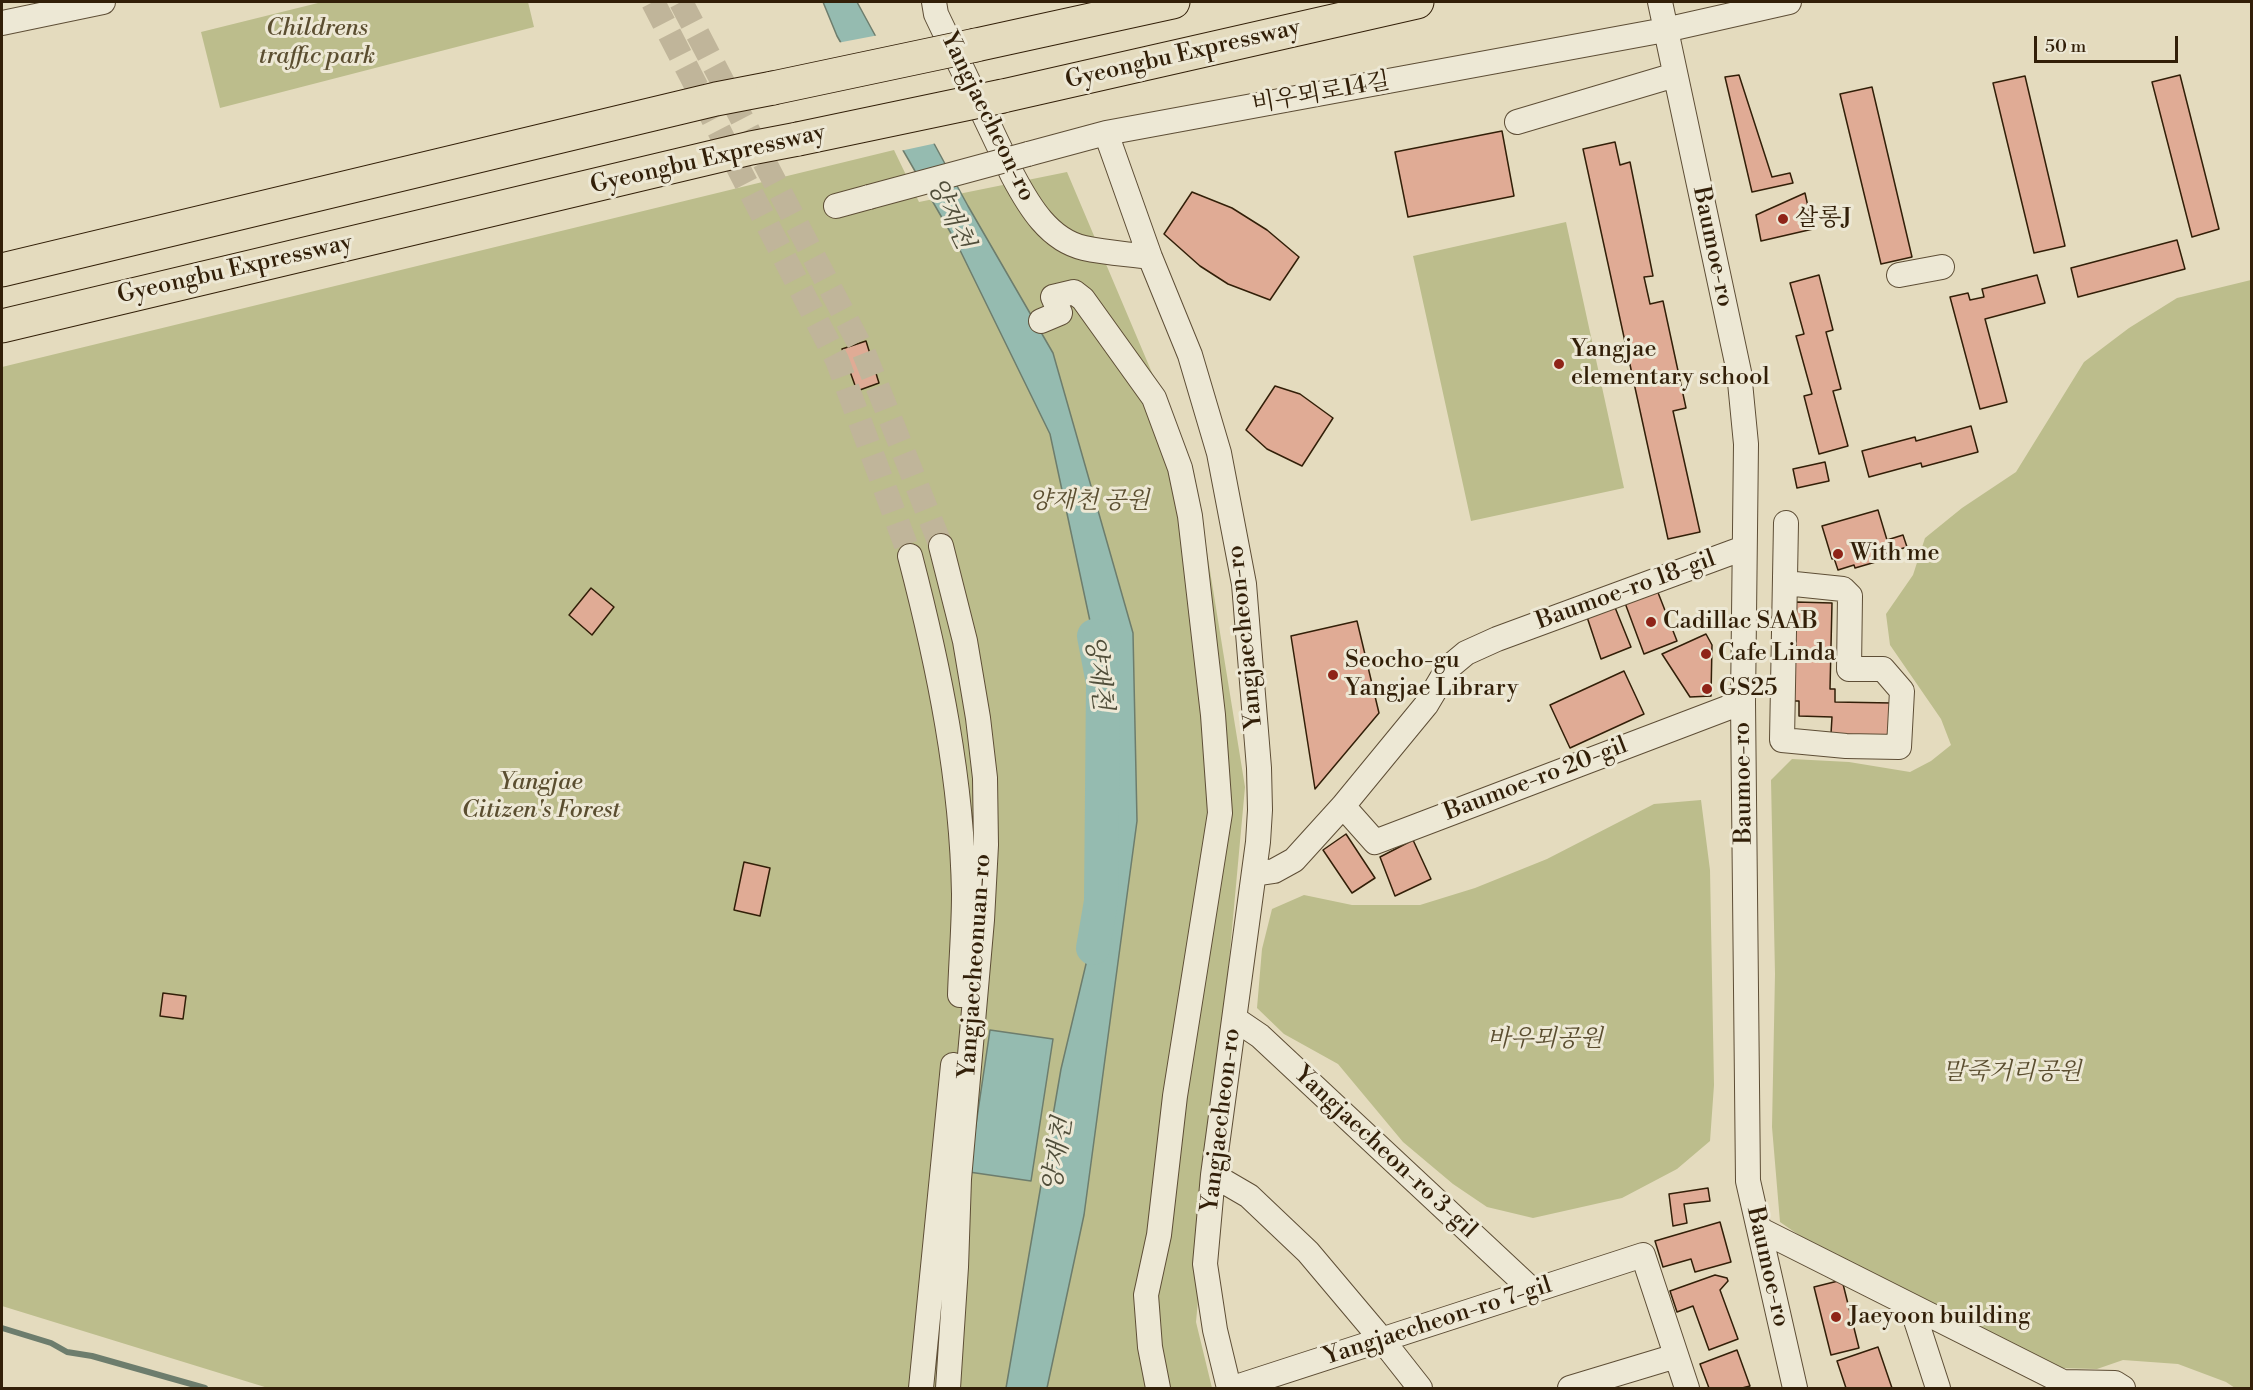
<!DOCTYPE html>
<html>
<head>
<meta charset="utf-8">
<style>
  body { margin:0 }
  #map { position:relative; width:2253px; height:1390px; overflow:hidden; background:#e4dbbe; font-family:"Libre Bodoni",serif }
  canvas { display:block }
  .frame { position:absolute; inset:0; border:3px solid #321f08; pointer-events:none }
  .scale { position:absolute; left:2034px; top:36px; width:144px; height:27px; box-sizing:border-box; border:3px solid #321f08; border-top:0; padding-left:8px; font-size:18px; line-height:21px; white-space:nowrap; color:#321f08; -webkit-text-stroke:4px #ede8d5; paint-order:stroke }
</style>
</head>
<body>
<div id="map">
<canvas width="2253" height="1390"></canvas>
<div class="frame"></div>
<div class="scale">50 m</div>
</div>
<script>
const ctx = document.querySelector('canvas').getContext('2d');
ctx.lineJoin = 'round';
function fillPath(path, color) {
  ctx.fillStyle = color;
  ctx.fill(path, 'evenodd');
}
function strokePath(path, color, width, dash) {
  ctx.strokeStyle = color;
  ctx.lineWidth = width;
  ctx.lineCap = dash ? 'butt' : 'round';
  ctx.setLineDash(dash || []);
  ctx.stroke(path);
}
function label(font, color, halo, rows, align = 'center') {
  ctx.font = font + ' "Libre Bodoni","Noto Serif KR",serif';
  ctx.lineWidth = 6;
  ctx.setLineDash([]);
  ctx.textBaseline = 'middle';
  ctx.strokeStyle = halo;
  ctx.fillStyle = color;
  for (const [text, x, y, turn = 0] of rows) {
    ctx.save();
    ctx.translate(x, y);
    ctx.rotate((+turn || 0) * Math.PI / 180);
    ctx.textAlign = isNaN(turn) ? turn : align;
    if (halo) ctx.strokeText(text, 0, 0);
    ctx.fillText(text, 0, 0);
    ctx.restore();
  }
}
const green = new Path2D(`
  M322,2H528L534,27L220,108L201,32Z
  M894,150L919,202L1067,172L1194,472L1245,787L1196,1322L1212,1388H268L2,1306V367Z
  M1566,222L1624,488L1471,521L1413,256Z
  M2251,280V1388H2235L2226,1382L2178,1364L2123,1360L2097,1369L2059,1368L2004,1344L1971,1322L1806,1240L1780,1222L1772,1127L1775,974L1771,780L1792,759L1849,762L1910,772L1931,761L1951,745L1941,719L1890,645L1886,614L1913,575L1925,538L1962,508L2016,472L2084,362L2129,328L2177,298Z
  M1701,800L1710,870L1714,1085L1710,1141L1677,1169L1622,1198L1533,1218L1487,1207L1453,1184L1403,1142L1338,1064L1284,1034L1257,1008L1262,949L1272,909L1304,895L1352,905H1420L1475,888L1547,859L1654,804Z`);
const water = new Path2D(`
  M823,2H857L968,206L1053,353L1133,633L1137,821L1084,1215L1047,1388H1006L1061,1069L1101,901L1103,682L1050,434L956,242L837,36Z
  M990,1030L1053,1039L1031,1181L969,1172Z`);
const pier = new Path2D(`
  M879,35L937,143L900,151L837,43Z`);
const stream = new Path2D(`
  M2,1328L51,1343L67,1352L92,1356L205,1388`);
const river = new Path2D(`
  M1093,948L1101,901L1103,683L1094,636`);
const building = new Path2D(`
  M1739,75L1772,177L1790,173L1793,183L1752,192L1725,77Z
  M2180,75L2219,229L2192,237L2152,82Z
  M2025,76L2065,246L2034,253L1993,83Z
  M1872,87L1912,257L1881,264L1840,94Z
  M1502,131L1514,196L1408,217L1395,152Z
  M1615,142L1620,165L1630,162L1653,276L1644,277L1650,304L1663,301L1686,408L1673,411L1700,532L1668,539L1583,149Z
  M1192,192L1232,208L1267,230L1299,257L1270,300L1228,284L1200,266L1164,234Z
  M1805,193L1813,229L1761,241L1756,215Z
  M2177,240L2185,269L2078,297L2071,268Z
  M1819,275L1833,330L1826,332L1841,389L1833,391L1848,446L1819,454L1804,396L1812,394L1796,336L1804,334L1790,283Z
  M2037,275L2045,303L1985,319L2007,402L1980,409L1950,297L1968,293L1970,300L1984,297L1982,289Z
  M866,341L879,383L857,391L842,349Z
  M1275,386L1300,394L1333,418L1302,466L1267,449L1246,430Z
  M1971,426L1978,452L1922,467L1921,463L1869,477L1862,451L1915,437L1916,441Z
  M1825,462L1829,481L1797,488L1793,469Z
  M1878,510L1887,540L1903,535L1907,547L1877,556L1879,561L1855,568L1854,565L1838,570L1834,558L1832,559L1822,526Z
  M591,588L614,607L592,635L569,615Z
  M1657,590L1677,641L1644,654L1625,603Z
  M1796,602L1832,603L1830,689H1835V702L1892,703L1891,736L1831,734L1832,717L1799,716V701H1793Z
  M1614,605L1631,647L1601,659L1586,614Z
  M1357,621L1379,713L1315,789L1291,636Z
  M1706,634L1712,645L1711,696L1690,697L1662,654Z
  M1624,671L1644,714L1570,748L1550,705Z
  M1346,834L1375,878L1352,893L1323,850Z
  M1413,840L1431,879L1395,896L1380,857Z
  M744,862L770,868L760,916L734,910Z
  M163,993L186,996L183,1019L160,1016Z
  M1708,1188L1710,1201L1684,1204L1687,1223L1673,1226L1669,1194Z
  M1720,1222L1731,1262L1695,1272L1691,1259L1663,1267L1655,1241Z
  M1715,1275L1727,1278L1728,1281L1720,1290L1738,1339L1709,1350L1693,1306L1677,1312L1670,1291Z
  M1842,1280L1859,1348L1831,1355L1814,1287Z
  M1878,1347L1892,1388H1846L1837,1361Z
  M1737,1350L1750,1386L1742,1388H1709L1700,1364Z`);
const minorTunnel = new Path2D(`
  M653,2L837,360L910,556
  M681,2L864,353L941,546`);
const minor = new Path2D(`
  M934,2L936,14L1013,176C1029,206 1049,240 1084,248C1106,253 1129,254 1150,257
  M1660,2L1739,372L1746,444L1743,702L1748,1181L1795,1388
  M2,23L103,2
  M1517,122L1675,75
  M1028,154L1106,133
  M836,206L869,197
  M1899,275L1942,267
  M1041,321L1060,313L1053,297L1074,292L1083,299L1154,398L1180,468L1190,516L1213,715L1220,813L1175,1096L1159,1235L1146,1295L1150,1347L1158,1388
  M941,546L965,641L978,718L985,778L986,845L982,920L959,1179L956,1267L948,1388
  M910,556C939,667 962,780 964,894C964,928 961,962 960,995
  M1785,583L1843,589L1850,596L1849,669H1883L1902,691L1899,747L1846,746L1782,740L1786,523
  M1343,806L1375,842L1743,702
  M1254,874L1274,871L1294,860L1343,806L1426,705L1448,668L1466,653L1497,639L1744,548
  M1235,1019L1260,1036L1533,1291
  M1213,1175L1249,1196L1308,1252L1383,1341L1420,1388
  M1759,1229L2063,1382L2115,1383L2123,1388
  M1912,1308L1938,1388
  M921,1388L953,1065
  M1229,1388L1215,1330L1205,1264L1213,1175L1258,842L1260,810L1259,768L1244,584L1219,453L1190,355L1150,257L1106,133L1665,30L1789,2
  M1233,1388L1643,1255L1687,1388
  M1570,1388L1676,1356`);
const highway = new Path2D(`
  M976,45L1173,2
  M1003,96L1417,2
  M2,270L716,99L773,88
  M2,326L751,148L798,139`);
const minorBridge = new Path2D(`
  M869,197L1028,154`);
const highwayBridge = new Path2D(`
  M773,88L976,45
  M798,139L1003,96`);
const markers = [
  [1783,219,6,"#8f2418"],
  [1559,364,6,"#8f2418"],
  [1838,554,6,"#8f2418"],
  [1651,622,6,"#8f2418"],
  [1706,654,6,"#8f2418"],
  [1333,675,6,"#8f2418"],
  [1707,689,6,"#8f2418"],
  [1836,1317,6,"#8f2418"]
];
const parkNames = [
  ["Childrens",317,29],
  ["traffic park",317,57],
  ["양재천 공원",1089,502],
  ["Yangjae",541,783],
  ["Citizen's Forest",541,811],
  ["바우뫼공원",1545,1040],
  ["말죽거리공원",2012,1073]
];
const streetNames = [
  ["Gyeongbu Expressway",1183,55,-13],
  ["비우뫼로14길",1321,94,-10],
  ["Yangjaecheon-ro",987,117,64],
  ["Gyeongbu Expressway",708,160,-13],
  ["Baumoe-ro",1712,247,78],
  ["Gyeongbu Expressway",235,270,-13],
  ["Baumoe-ro 18-gil",1626,591,-20],
  ["Yangjaecheon-ro",1246,637,-96],
  ["Baumoe-ro 20-gil",1536,780,-21],
  ["Baumoe-ro",1744,783,-91],
  ["Yangjaecheonuan-ro",976,966,-86],
  ["Yangjaecheon-ro",1222,1120,-83],
  ["Yangjaecheon-ro 3-gil",1385,1153,43],
  ["Baumoe-ro",1767,1267,77],
  ["Yangjaecheon-ro 7-gil",1438,1322,-18]
];
const poiNames = [
  ["살롱J",1795,219],
  ["Yangjae",1571,350],
  ["elementary school",1571,378],
  ["With me",1850,554],
  ["Cadillac SAAB",1663,622],
  ["Cafe Linda",1718,654],
  ["Seocho-gu",1345,661],
  ["Yangjae Library",1345,689],
  ["GS25",1719,689],
  ["Jaeyoon building",1848,1317]
];
const waterNames = [
  ["양재천",949,214,65],
  ["양재천",1097,673,83],
  ["양재천",1059,1155,-81]
];
fillPath(green, '#bcbd8c');
fillPath(water, '#95bbb0');
strokePath(water, '#6d7d6d', 1.5);
fillPath(pier, '#e4dbbe');
strokePath(stream, '#6d7d6d', 6);
strokePath(river, '#95bbb0', 34);
fillPath(building, '#e0ab95');
strokePath(building, '#321f08', 1.5);
strokePath(minorTunnel, '#c0b59a', 24, [24, 12]);
strokePath(minor, '#5e4e36', 26);
strokePath(highway, '#321f08', 35);
strokePath(minor, '#ede8d5', 24);
strokePath(highway, '#e4dbbe', 33);
strokePath(minorBridge, '#5e4e36', 26, []);
strokePath(highwayBridge, '#321f08', 35, []);
strokePath(minorBridge, '#ede8d5', 24);
strokePath(highwayBridge, '#e4dbbe', 33);
for (const [x, y, r, color] of markers) {
  const dot = new Path2D();
  dot.arc(x, y, r, 0, 2 * Math.PI);
  ctx.fillStyle = color;
  ctx.fill(dot);
  strokePath(dot, '#ede8d5', 2);
}
label('italic 24px', '#5b4e30', '#ede8d5', parkNames);
label('24px', '#321f08', '#ede8d5', streetNames);
label('24px', '#321f08', '#ede8d5', poiNames, 'left');
label('italic 26px', '#504e3a', '#ede8d5', waterNames);
</script>
</body>
</html>
